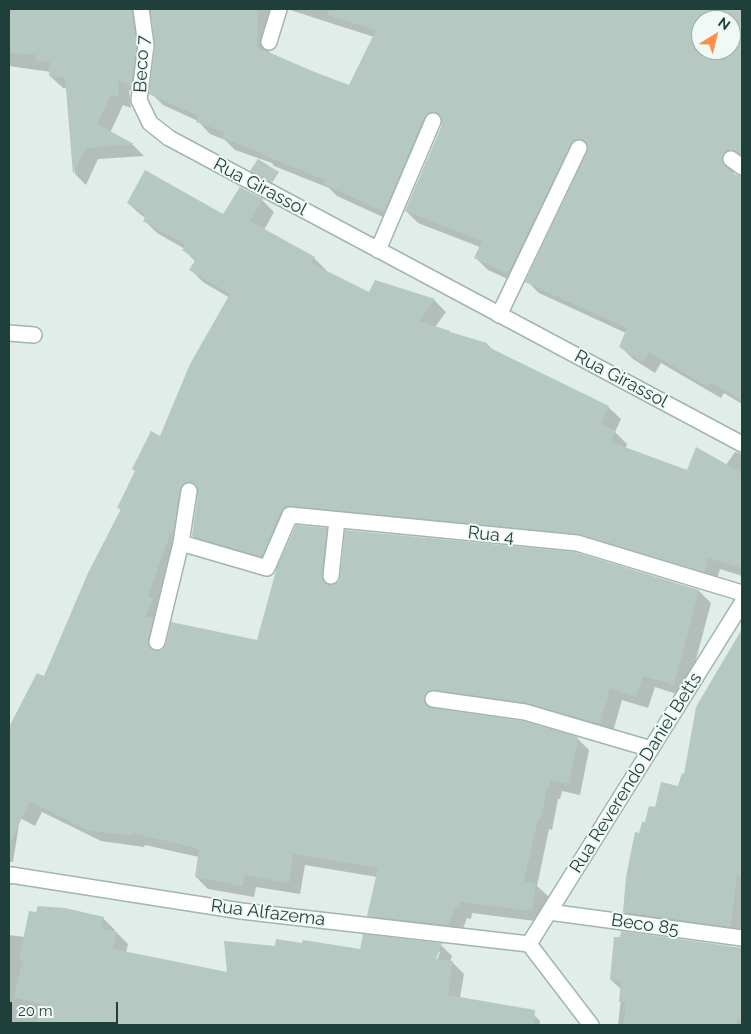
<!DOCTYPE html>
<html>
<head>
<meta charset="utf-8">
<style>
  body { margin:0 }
  #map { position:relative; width:751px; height:1034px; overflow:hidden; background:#e0ede9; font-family:Raleway,sans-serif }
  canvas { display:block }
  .frame { position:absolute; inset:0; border:10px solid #1f3f3a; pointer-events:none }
  .north { position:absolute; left:691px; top:10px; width:50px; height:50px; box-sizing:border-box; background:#f1f9f6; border:1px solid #9dafab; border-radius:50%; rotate:36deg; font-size:14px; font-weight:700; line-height:20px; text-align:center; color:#1f3f3a }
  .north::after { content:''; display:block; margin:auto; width:18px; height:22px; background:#ff8d4c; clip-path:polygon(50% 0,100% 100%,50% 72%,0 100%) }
  .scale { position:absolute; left:10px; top:1002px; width:108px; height:22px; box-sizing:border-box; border:2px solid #1f3f3a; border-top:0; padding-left:6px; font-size:15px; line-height:18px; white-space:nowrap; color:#1f3f3a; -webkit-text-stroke:4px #f1f9f6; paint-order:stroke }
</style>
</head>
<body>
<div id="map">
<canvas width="751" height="1034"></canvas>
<div class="frame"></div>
<div class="north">N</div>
<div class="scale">20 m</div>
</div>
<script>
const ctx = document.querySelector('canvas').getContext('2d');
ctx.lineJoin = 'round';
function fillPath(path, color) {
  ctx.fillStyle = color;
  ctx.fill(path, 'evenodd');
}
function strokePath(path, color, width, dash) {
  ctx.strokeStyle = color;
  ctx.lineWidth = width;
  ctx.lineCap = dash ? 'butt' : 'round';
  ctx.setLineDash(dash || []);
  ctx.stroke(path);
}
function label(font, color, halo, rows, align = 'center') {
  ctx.font = font + ' Raleway,sans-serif';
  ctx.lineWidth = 4;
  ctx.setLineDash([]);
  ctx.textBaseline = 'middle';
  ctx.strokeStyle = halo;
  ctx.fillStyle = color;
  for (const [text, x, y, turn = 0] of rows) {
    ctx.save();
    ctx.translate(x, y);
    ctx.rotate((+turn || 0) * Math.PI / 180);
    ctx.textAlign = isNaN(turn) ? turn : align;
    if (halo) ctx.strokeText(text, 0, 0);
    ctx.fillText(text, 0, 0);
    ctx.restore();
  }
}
const shadow = new Path2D(`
  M9,9H270L269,53L311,72L350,86L374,37L287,9H742V162L735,166L733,171L734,174L736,176L742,177V404L724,393L721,398L661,363L655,373L633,359L621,347L626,333L539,293L527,281L589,151L585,152L582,156L521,285L488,270L476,258L480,247L418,223L406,211L443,124L439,126L396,223L337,196L329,188L274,166L272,163L235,150L225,140L210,134L198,121L163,105L151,93L157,44L152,12L148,13L143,97L129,90L131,108L123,105L110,133L133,145L144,156L98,159L86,185L75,174L67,88H63L50,76L51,72L9,66ZM701,20H731V50H701Z
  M262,200L274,212L264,230L314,258L326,270L325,272L370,294L434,300L446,312L435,327L452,334L487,344L495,352L608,407L621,419L615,432L627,444L625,449L687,471L726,465L735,452L742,454V576L720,569L716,583L591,545L304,517L293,523L274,568L205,548L193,536L199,493L194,497L159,653L258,642L326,529L338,541L334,586L699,591L711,603L686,697L655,687L648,708L622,700L612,735L539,714L437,706L436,710L577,738L589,750L580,795L562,791L560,799H558L552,830L549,829L537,886L548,896L543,922L472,913L471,919L467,918L460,937L380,928L368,916L377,877L305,865L300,894L256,887L254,897L208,889L196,877L199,857L145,845L144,847L101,841L42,812L35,826L20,818L13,862H9V730L38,674L45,678L122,511L119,508L161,437L230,298L203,282L191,270L196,262L184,250L185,249L157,233L145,221L146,218L141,215L128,203L223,216Z
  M742,631V938L635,923L624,912L640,834L656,808L679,788L685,775L697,708Z
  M103,918L115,930L114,932L117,933L128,944L126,953L228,973L276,948L361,950L441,945L452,956L450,962H452L464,974L460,998L529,1010L540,1021V1025H9V935L25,937ZM437,952H440L435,966L433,965Z
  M622,933L742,948V1025H618L622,990L611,980Z`);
const building = new Path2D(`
  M9,9H132L137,45L131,86L118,80L119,98L111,94L97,124L134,144L86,148L73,174L65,77L49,76L50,62L35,60L36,55L9,53Z
  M150,9H258L257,47L312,71L349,85L376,30L328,15V9H742V156L737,151L732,150L727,151L724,153L722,158L723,163L725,167L736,175L742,176V401L711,382L708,387L649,352L643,362L619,347L627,328L525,282L587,152L588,147L587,143L583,140L578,139L573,141L571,144L508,274L474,258L482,241L405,211L442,125V119L441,116L437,113L431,112L427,114L424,117L384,212L323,184L325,180L261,154L262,153L222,138L224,132L196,122L199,116L149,94L155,46ZM701,20H731V50H701Z
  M258,159L279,172L272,183L250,171Z
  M145,170L223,214L240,187L263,199L250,221L315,257L311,263L369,292L375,280L435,299L419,321L450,331V332L487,343L486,346L609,406L601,424L615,430L611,442L687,470L696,447L742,473V568L708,558L704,572L578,534L291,506L286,507L281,511L262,557L192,536L198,492V488L195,484L190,482H185L181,486L180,490L173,535L170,534L148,596L153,599L145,617L153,618L148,640V644L151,649L155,651H160L164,648L166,644L171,622L257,640L277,567L296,525L327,528L322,575V579L325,583L330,585L335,584L339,581L340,577L345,530L575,552L699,590L674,685L643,676L636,697L610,688L600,724L526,703L434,690L429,691L425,694L424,698L425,703L428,707L432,708L523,721L578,737L569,784L550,780L549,788H547L541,818H538L524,881L536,883L532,911L460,902L459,907H455L448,925L367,916L378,868L293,854L289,883L244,875L243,886L195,877L199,849L133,833L132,836L87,830L30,801L9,845V727L37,673L44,676L88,573L121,509L117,508L135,471L132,469L151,431L160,436L190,364L230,294L189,270L196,259L182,250L186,245L143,221L146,215L127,203Z
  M742,629V877L737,876L731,927L623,912L626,877L635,832L639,833L642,822H645L649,806L655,807L661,782L678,786L682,773L684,774L696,707Z
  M38,906L65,908L104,917L101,928L117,932L113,949L227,972L224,941L275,946L276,939L302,943L303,940L360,949L363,934L442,943L436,959L453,961L448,995L535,1010L534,1025H36L41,1004L14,997L23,960L19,959L29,911L36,912Z
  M621,931L729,946V948L742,949V1020H737V1025H624L626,1002H619L621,981L610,980L614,937H620Z`);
const lane = new Path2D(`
  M141,9L146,45L139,100L150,123L169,138
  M269,42L279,9
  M731,159L742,167
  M378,250L433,121
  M499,315L579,148
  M189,491L181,543L267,568L290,515L577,543L742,593
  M331,576L337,520
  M157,642L181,543
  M433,699L525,712L651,749
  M549,912L742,938
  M529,944L591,1025`);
const street = new Path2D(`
  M169,138L742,444
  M9,333L34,335
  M9,876L11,875L241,911L529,944L742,603`);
const streetNames = [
  ["Beco 7",142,64,-87],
  ["Rua Girassol",260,187,28],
  ["Rua Girassol",621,379,28],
  ["Rua 4",491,535,6],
  ["Rua Reverendo Daniel Betts",636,773,-58],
  ["Rua Alfazema",268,913,7],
  ["Beco 85",645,925,8]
];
fillPath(shadow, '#0003');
fillPath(building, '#b5c8c2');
strokePath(lane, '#a2b5b1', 18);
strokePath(street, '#a2b5b1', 18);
strokePath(lane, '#fff', 15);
strokePath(street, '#fff', 15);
label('18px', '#1f3f3a', '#f1f9f6', streetNames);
</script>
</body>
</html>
